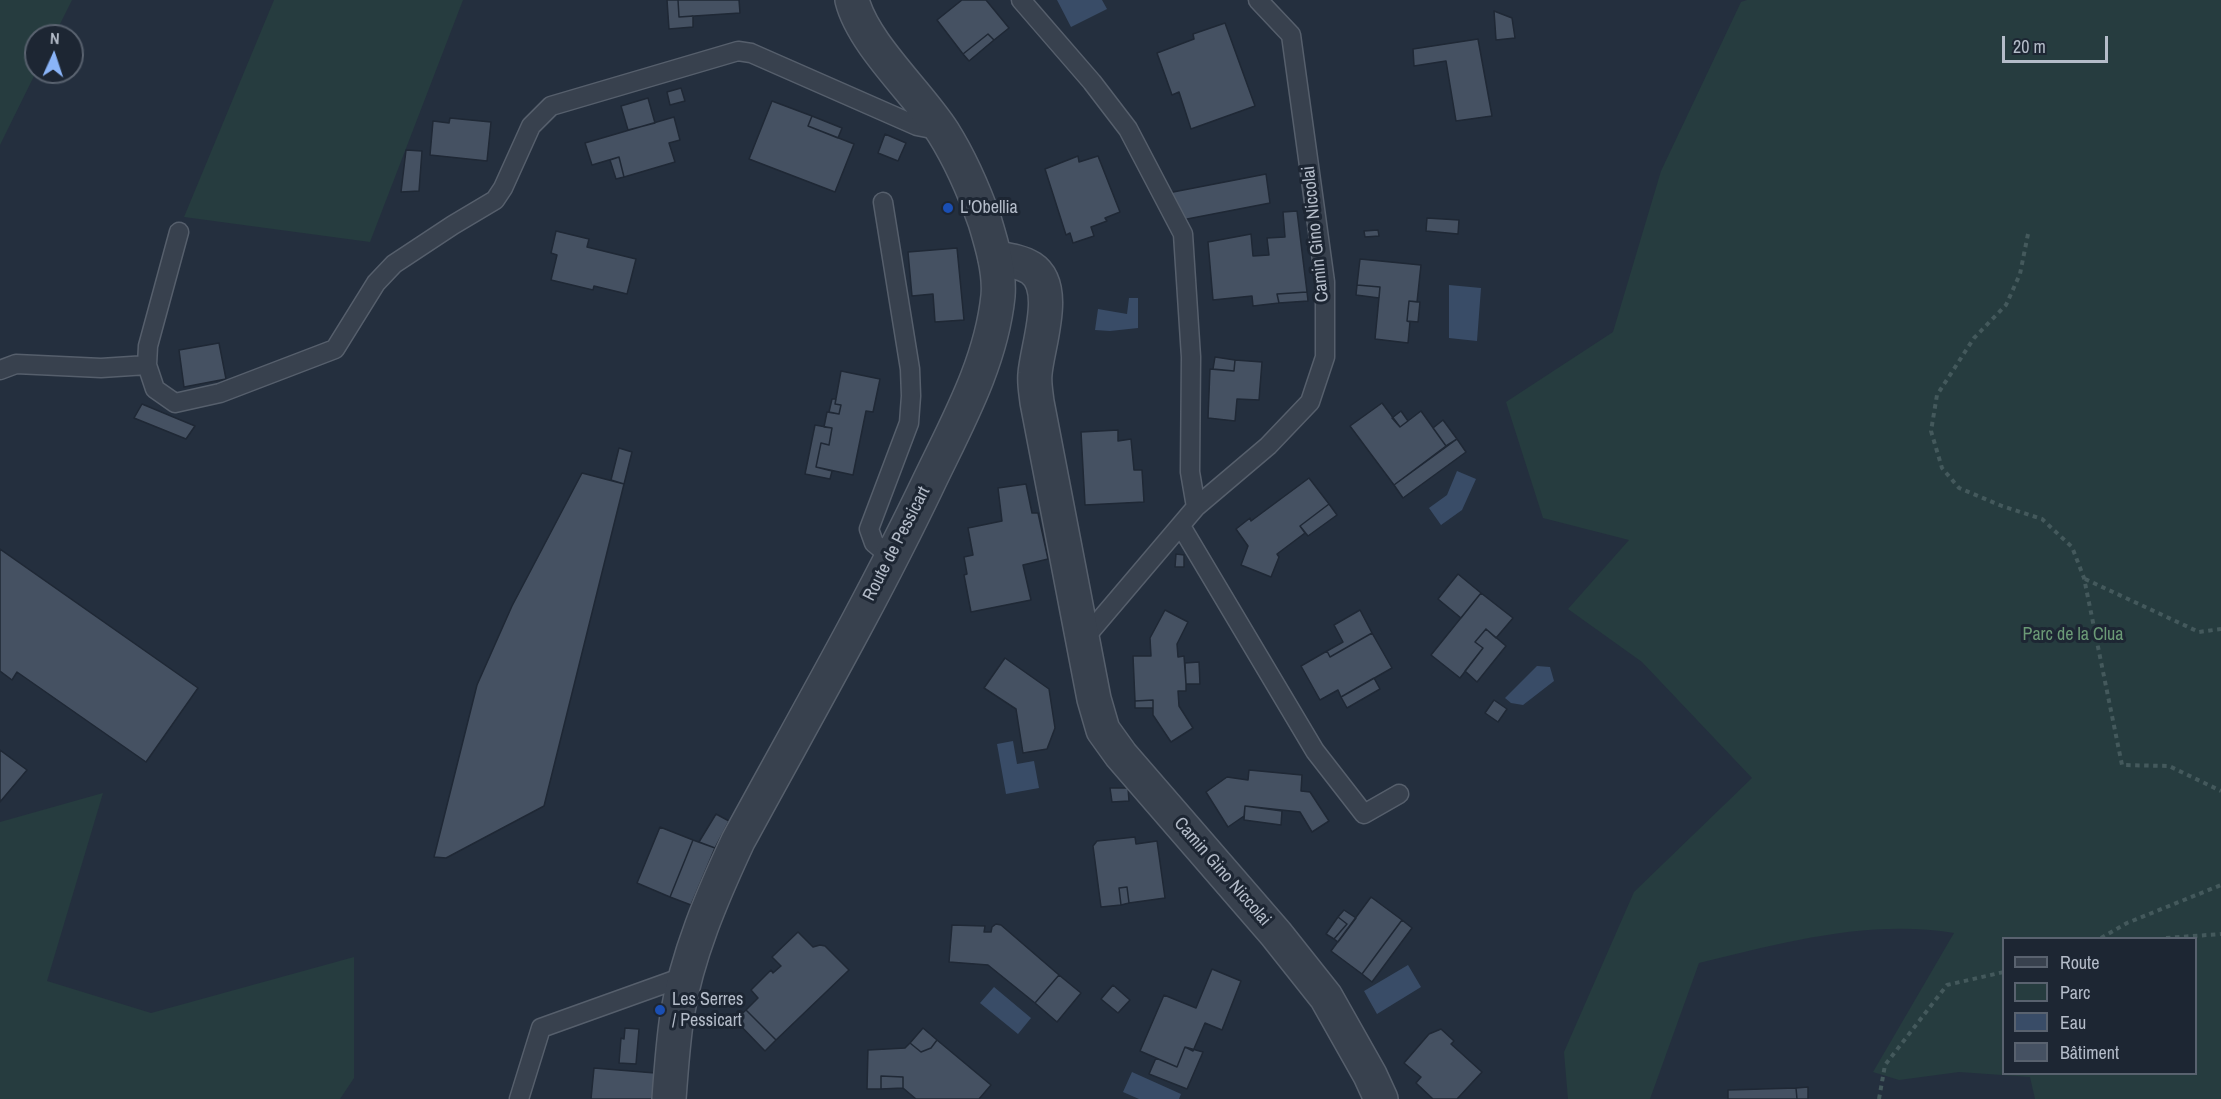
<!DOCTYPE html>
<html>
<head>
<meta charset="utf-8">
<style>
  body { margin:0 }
  #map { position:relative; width:2221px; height:1099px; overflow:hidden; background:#242f3e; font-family:"Archivo Narrow",sans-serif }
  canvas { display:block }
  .legend { position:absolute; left:2002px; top:937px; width:195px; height:138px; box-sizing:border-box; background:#1d2633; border:2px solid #59626f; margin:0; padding:8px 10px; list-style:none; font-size:18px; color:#b4bcc9 }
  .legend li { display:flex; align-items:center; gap:12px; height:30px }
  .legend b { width:30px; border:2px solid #59626f }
  .north { position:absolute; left:24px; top:24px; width:60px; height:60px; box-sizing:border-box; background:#1d2633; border:2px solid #59626f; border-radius:50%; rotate:3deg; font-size:16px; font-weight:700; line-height:24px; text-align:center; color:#b4bcc9 }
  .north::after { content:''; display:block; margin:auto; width:21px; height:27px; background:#8ab4f8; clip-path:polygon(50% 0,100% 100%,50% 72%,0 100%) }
  .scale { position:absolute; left:2002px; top:36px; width:106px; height:27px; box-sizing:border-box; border:3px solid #b4bcc9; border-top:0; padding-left:8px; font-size:18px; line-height:21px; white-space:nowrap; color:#b4bcc9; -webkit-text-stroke:4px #1d2633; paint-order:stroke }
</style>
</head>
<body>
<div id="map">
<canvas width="2221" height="1099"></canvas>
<ul class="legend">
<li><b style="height:8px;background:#38414e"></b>Route</li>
<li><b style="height:16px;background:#263c3f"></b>Parc</li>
<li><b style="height:16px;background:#394c67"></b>Eau</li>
<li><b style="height:16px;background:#455162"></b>Bâtiment</li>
</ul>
<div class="north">N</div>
<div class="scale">20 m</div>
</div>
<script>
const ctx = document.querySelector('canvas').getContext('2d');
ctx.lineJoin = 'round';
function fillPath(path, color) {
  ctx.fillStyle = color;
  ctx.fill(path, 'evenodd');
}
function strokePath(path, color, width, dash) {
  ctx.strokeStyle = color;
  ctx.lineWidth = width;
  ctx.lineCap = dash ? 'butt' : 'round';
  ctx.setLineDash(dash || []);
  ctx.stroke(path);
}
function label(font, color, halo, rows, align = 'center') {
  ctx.font = font + ' "Archivo Narrow",sans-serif';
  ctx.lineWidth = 6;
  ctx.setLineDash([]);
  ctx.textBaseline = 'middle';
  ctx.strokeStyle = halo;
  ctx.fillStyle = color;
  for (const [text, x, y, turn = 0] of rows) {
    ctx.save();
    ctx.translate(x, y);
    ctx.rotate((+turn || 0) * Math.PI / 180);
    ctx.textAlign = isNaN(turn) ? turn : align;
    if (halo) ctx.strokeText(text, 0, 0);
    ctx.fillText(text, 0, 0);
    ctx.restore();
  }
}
const green = new Path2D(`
  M0,0H72L54,36H36V72L0,145Z
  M274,0H463L370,242L184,217Z
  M1747,0H2221V1099H2035L2030,1077L1959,1072L1899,1080L1873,1072L1954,933C1869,919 1781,943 1699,963L1650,1099H1568L1564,1052L1634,892L1752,778L1642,662L1568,609L1629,540L1543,518L1506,402L1613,332L1661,171L1741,2ZM2004,938H2196V1074H2004Z
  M103,793L47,981L151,1013L354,957V1078L340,1099H0V822Z`);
const water = new Path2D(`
  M1057,0H1102L1107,9L1071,27Z
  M1449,285L1481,288L1477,341L1449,338Z
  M1129,298H1138V328L1110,331L1095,330L1098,309L1127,314Z
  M1457,471L1476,479L1462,510L1441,525L1429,508L1447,495Z
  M1537,666L1550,667L1554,681L1523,705L1511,703L1505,698Z
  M1013,741L1017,764L1034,761L1039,788L1006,794L997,744Z
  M1408,965L1421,987L1377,1014L1364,991Z
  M994,987L1031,1018L1018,1034L980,1003Z
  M1132,1072L1181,1094L1179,1099H1139L1123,1092Z`);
const building = new Path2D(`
  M667,0H678L679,17L693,16V27L669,29Z
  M678,0H739L740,13L679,17Z
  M962,0H986L1009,28L994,40L988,34L963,54L937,20Z
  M1494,11L1512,18L1515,38L1496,40Z
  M1225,23L1255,106L1191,129L1179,92L1172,95L1157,53L1194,39L1193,34Z
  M988,34L994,40L969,61L963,54Z
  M1478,39L1492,116L1456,121L1446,61L1414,66L1413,49Z
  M681,88L685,101L670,105L667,92Z
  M648,98L655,123L628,130L621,106Z
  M772,101L812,116L808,126L854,144L835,192L749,159Z
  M812,116L842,128L838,138L808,126Z
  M674,117L680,140L669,143L675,162L624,177L619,157L592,165L585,143Z
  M450,118L491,122L487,161L430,155L433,121L449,123Z
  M885,134L906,143L898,161L878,153Z
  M406,150L422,151L419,191L401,192Z
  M1078,156L1079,162L1098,156L1120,212L1105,218L1107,221L1091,227L1094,236L1073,243L1070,233L1066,235L1045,169Z
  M619,157L624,177L616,179L610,160Z
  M1266,174L1270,203L1182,220L1168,193Z
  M1297,211L1307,292L1277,294L1279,303L1253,306L1252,296L1213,300L1208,242L1251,234L1253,256L1269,255L1267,238L1285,237L1283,212Z
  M1427,218L1459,220L1458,234L1426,231Z
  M1378,230L1379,236L1365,237L1364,231Z
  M556,231L589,239L587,247L636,259L627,294L594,286L593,290L551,280L557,255L551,253Z
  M957,248L964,320L935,322L933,294L912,296L908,252Z
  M1360,259L1421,265L1417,302L1409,301L1407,321L1410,322L1408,343L1375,339L1380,287L1357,285Z
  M1357,285L1380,287L1379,298L1356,295Z
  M1307,292L1308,301L1279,303L1277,294Z
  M1409,301L1420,302L1418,322L1407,321Z
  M219,343L226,379L184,387L179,350Z
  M1215,357L1235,360L1234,371L1213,369Z
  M1235,360L1262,362L1259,400L1237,399L1235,421L1208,418L1210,369L1234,371Z
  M841,371L880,379L873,412L866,411L853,475L816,467L821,443L829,445L832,428L824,427L827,412L839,414L841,405L835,404Z
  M832,399H836L835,404L841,405L839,414L829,412Z
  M1382,403L1400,427L1421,411L1446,446L1394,485L1350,426Z
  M142,404L195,426L186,439L134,418Z
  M1401,411L1408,421L1400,427L1392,418Z
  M1443,420L1457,439L1446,446L1433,428Z
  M815,425L832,428L829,445L821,443L816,467L832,471L830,479L805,474Z
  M1118,430V441L1131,439L1134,470H1142L1144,502L1085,505L1081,432Z
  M1457,439L1466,452L1403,498L1394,485Z
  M619,448L632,452L624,484L611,480Z
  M582,473L624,484L544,806L446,858L434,857L477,685L512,606Z
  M1309,478L1329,504L1300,526L1305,533L1277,554L1279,557L1271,577L1241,565L1248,546L1236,529L1250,518L1251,521Z
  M1026,484L1032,513H1038L1048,559L1023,565L1031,600L971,612L964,575L967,574L964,557L973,555L968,528L1002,521L998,488Z
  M1329,504L1337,515L1308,536L1300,526Z
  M0,549L198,688L146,762L17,672L12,680L0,671Z
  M1176,554L1184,555V567H1175Z
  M1458,574L1481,593L1461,618L1438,599Z
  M1481,593L1513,618L1496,638L1486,629L1475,642L1483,648L1460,678L1431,655Z
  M1165,610L1188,622L1177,644L1178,657L1184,656L1186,684V691H1178L1179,706L1193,728L1171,742L1153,715V700L1135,701L1133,656H1151L1150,638Z
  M1360,610L1372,633L1330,657L1327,651L1343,642L1334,625Z
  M1486,629L1506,646L1477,682L1465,671L1483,648L1475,642Z
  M1372,633L1392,668L1341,697L1338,690L1320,700L1301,666L1327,651L1330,657Z
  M1005,658L1049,689L1055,728L1047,749L1023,753L1016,709L984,688Z
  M1199,662L1200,684H1186L1185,663Z
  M1374,678L1380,689L1347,708L1341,697Z
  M1153,700V708H1135V701Z
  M1494,700L1507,709L1498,722L1485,713Z
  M0,750L27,770L0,802Z
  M1249,770L1302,775L1301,791L1310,792L1329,821L1312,832L1300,812L1245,806L1244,816L1228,827L1206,792L1227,777L1248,780Z
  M1110,788H1128L1129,801L1112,802Z
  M1245,806L1282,811L1281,825L1244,820Z
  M716,814L729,821L715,848L699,842Z
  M660,827L693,840L670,897L637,883Z
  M1135,837L1136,844L1157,841L1165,898L1129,903L1127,887L1119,888L1121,905L1101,907L1093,846L1097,841Z
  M693,840L715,848L691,905L670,897Z
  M1127,887L1129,903L1121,905L1119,888Z
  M1371,897L1402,920L1362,974L1331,951Z
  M1344,910L1356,918L1338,942L1334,939L1347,924L1338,917Z
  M1338,917L1347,924L1334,939L1326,934Z
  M1402,920L1412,928L1372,982L1362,974Z
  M996,924L1001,925L1059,975L1035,1003L988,965L949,962L952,925L985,926L984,932H991L992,927Z
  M798,932L813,947L820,945L825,946L849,970L776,1040L746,1010L758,998L751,990L771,970L773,973L781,966L772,957Z
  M1212,969L1241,981L1222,1030L1205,1023L1193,1051L1185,1047L1177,1067L1140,1051L1164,995L1196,1008Z
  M1059,975L1081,993L1057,1022L1035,1003Z
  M1113,985L1130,1000L1118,1013L1101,999Z
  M746,1010L776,1040L765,1051L735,1020Z
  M625,1028L639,1029L636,1064L619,1063L621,1038L624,1039Z
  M923,1028L937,1040L931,1048L921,1052L910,1043Z
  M1441,1029L1454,1041L1451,1044L1482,1072L1457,1099H1433L1416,1083L1421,1077L1404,1063L1429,1034Z
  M937,1040L991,1085L979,1099H916L903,1088V1077L881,1076V1089H867L868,1050L905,1048L910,1043L921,1052L931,1048Z
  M1185,1047L1203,1052L1187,1089L1149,1074L1156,1058L1177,1067Z
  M594,1068L655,1073L653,1099H591Z
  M881,1076L903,1077V1088L881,1089Z
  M1808,1087V1099H1797L1796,1088Z
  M1796,1088L1797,1099H1728V1090Z`);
const path = new Path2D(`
  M2028,234L2020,274L2006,305L1974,338L1937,395L1931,431L1942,468L1959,488L2002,506L2042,519L2072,547L2084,578L2122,765L2169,766L2221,791
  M2085,579L2199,632L2221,629
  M2101,938L2127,923L2221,885
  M2166,938L2221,934
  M1879,1099L1885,1065L1947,985L2004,972`);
const service = new Path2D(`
  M1021,0L1092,82L1128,129L1183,234L1191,357L1190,472L1196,507
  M883,202L910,369L911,396L909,423L869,529L874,543L892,558
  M179,232L148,346L147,365L155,389L175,403L220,393L335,349L376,283L394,264L453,225L495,200L503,188L531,126L551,106L738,51L751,53L917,126L942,131
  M0,370L16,364L101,368L147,365
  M1181,526L1315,751L1364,814L1399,794
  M1083,640L1196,507L1268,446L1310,402L1325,357V282L1291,35L1258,0
  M519,1099L541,1028L686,976`);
const minor = new Path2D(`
  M995,258C1007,260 1020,261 1031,268C1060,287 1037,346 1035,374C1034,383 1036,393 1037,402L1094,699L1103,730L1121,755L1276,934L1326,997L1370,1075L1381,1099`);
const tertiary = new Path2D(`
  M669,1099C671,1071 673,1043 677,1016C687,955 712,897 738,841C802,723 869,607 927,486C956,425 991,364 998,296C1000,272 992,245 985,222C974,191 960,159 943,132C918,93 863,44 852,0`);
const markers = [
  [948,208,6,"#1a4fb4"],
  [660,1010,6,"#1a4fb4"]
];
const poiNames = [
  ["L'Obellia",960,208],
  ["Les Serres",672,1000],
  ["/ Pessicart",672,1021]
];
const streetNames = [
  ["Camin Gino Niccolai",1316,234,-96],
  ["Route de Pessicart",897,544,-63],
  ["Camin Gino Niccolai",1222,872,49]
];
const parkNames = [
  ["Parc de la Clua",2073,635]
];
fillPath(green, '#263c3f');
fillPath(water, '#394c67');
fillPath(building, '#455162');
strokePath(building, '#1f2835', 1.5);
strokePath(service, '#565f6c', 21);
strokePath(minor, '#565f6c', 36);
strokePath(tertiary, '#565f6c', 36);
strokePath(path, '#44595c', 4, [4.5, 4.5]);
strokePath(service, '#38414e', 18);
strokePath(minor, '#38414e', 33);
strokePath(tertiary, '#38414e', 33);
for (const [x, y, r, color] of markers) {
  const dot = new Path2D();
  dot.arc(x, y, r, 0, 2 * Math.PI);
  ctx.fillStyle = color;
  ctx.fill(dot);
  strokePath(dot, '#1d2633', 2);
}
label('18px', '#b4bcc9', '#1d2633', poiNames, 'left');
label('18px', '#b4bcc9', '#1d2633', streetNames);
label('18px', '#6b9a76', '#1d2633', parkNames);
</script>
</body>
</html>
